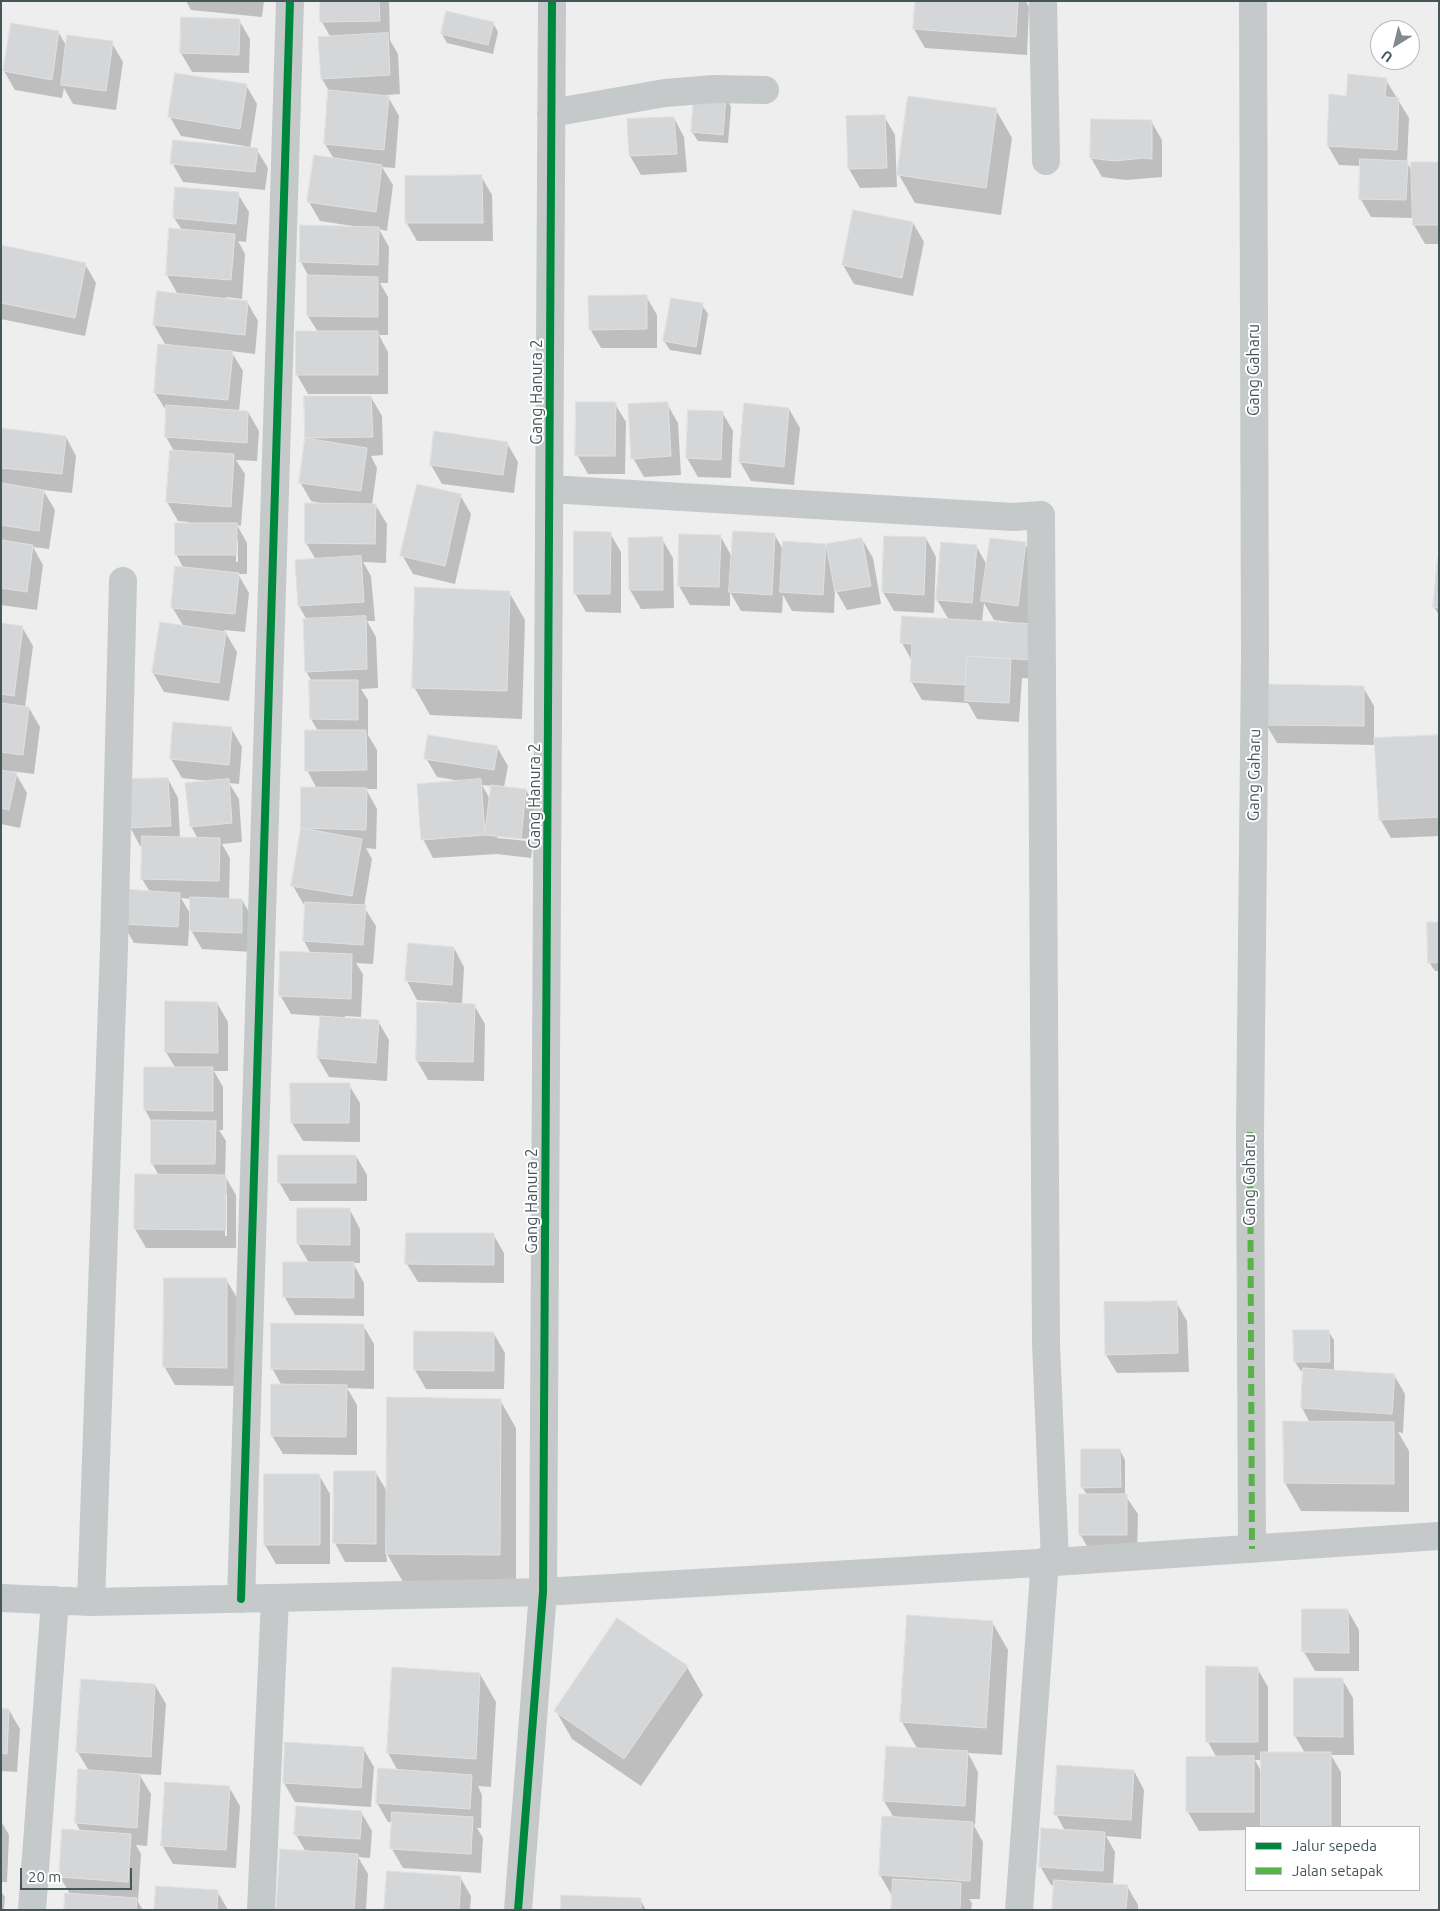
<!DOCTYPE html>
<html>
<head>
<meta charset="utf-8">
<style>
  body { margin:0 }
  #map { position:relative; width:1440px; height:1911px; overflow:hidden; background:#efeeee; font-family:Ubuntu,sans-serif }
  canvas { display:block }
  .frame { position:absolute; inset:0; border:2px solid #465559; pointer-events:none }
  .legend { position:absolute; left:1245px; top:1826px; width:175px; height:65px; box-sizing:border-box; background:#fff; border:1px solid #b5bbbd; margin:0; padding:6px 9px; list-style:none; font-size:15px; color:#465559 }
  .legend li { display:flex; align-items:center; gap:10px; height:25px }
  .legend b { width:25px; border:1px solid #b5bbbd }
  .north { position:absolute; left:1370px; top:20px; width:50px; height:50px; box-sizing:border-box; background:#fff; border:1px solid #b5bbbd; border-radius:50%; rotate:216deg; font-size:14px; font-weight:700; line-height:20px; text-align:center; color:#465559 }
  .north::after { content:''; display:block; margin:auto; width:18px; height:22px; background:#818b8d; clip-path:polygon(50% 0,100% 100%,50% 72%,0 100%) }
  .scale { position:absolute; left:20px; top:1868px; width:112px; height:22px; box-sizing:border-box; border:2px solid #465559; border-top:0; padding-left:6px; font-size:15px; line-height:18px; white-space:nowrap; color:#465559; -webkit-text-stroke:4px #fff; paint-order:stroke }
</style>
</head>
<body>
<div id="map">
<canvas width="1440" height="1911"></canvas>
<div class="frame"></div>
<ul class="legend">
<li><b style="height:6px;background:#00873e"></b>Jalur sepeda</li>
<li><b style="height:6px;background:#57b448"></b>Jalan setapak</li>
</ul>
<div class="north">U</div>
<div class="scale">20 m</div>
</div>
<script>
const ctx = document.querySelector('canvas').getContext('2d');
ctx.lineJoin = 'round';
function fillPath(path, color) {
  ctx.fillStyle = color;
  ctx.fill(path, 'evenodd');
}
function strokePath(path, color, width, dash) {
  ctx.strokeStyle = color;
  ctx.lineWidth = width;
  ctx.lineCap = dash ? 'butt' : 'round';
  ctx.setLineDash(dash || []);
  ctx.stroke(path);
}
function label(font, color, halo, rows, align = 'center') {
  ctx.font = font + ' Ubuntu,sans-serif';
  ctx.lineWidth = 4;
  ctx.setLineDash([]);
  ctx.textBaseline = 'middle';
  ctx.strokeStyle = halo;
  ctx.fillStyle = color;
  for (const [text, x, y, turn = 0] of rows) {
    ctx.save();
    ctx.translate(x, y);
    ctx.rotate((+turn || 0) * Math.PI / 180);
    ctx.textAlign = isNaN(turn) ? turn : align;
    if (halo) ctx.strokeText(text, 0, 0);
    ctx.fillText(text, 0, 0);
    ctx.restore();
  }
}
const shadow = new Path2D(`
  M186,1H264L262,17L191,10Z
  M321,1H389L390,40L398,54L400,94L387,95L399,116L395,168L382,167L393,185L387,231L379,229L389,247L388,283H380L388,297V335H379L388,352V394H308L297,375L318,332L308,316L309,277L301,262L353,228V226L320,221L309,202L334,159L325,144L329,91L322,79L331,38L322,22Z
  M916,1H1026L1029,7L1027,55L925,48L914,29Z
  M182,19L239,20L250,39L249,73L192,72L181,53Z
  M493,23L498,32L493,54L447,43L442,34Z
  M59,33L67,47L112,43L123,62L116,110L73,104L64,88L62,98L15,90L4,71Z
  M1386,80L1409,118L1407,163L1413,172L1439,163V244H1425L1414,225V218L1371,217L1360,198L1361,166L1339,165L1328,146L1330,96L1347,97Z
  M246,85L257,104L250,149L257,150L268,168L265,190L183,182L172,163L245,148V146L181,136L170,117Z
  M726,97L731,107L728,143L698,141L692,132Z
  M996,110L1012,138L1001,215L915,203L899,175Z
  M884,116L895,135L897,187L860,188L849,169Z
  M674,118L684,137L687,172L641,175L630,156Z
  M1151,121L1162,140V177L1126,180L1102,177L1091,158Z
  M481,176L492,195L493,241H417L406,222Z
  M238,194L249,212L246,242L238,241L245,254L242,299L226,297V300L247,302L258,321L255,354L231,351L243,371L239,411L248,412L259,431L257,461L236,460L245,474L241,526L237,525L247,543V574H238L249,593L245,632L224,630L237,652L229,701L164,692L153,673L184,627L172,607L184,569L176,554L189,522L178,521L167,502L171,451H174L166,437L167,412L155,393L160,346L173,347V345L165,344L154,325L178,295L167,275L182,230L174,218ZM236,541H238V562H236Z
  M913,223L924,242L913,296L854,284L843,265Z
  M1,246L85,264L96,283L85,336L1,319Z
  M646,296L657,315V348H601L590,329Z
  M702,305L708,314L701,355L670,350L664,341Z
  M371,397L382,416L383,455L371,456L377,468L372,505L376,506L387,524L386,563L363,562L371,576L375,621H367L376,637L378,688L361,689L368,700V735L377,750V789H366L377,809L376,849L366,848L372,859L364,907L376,926L373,964L356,963L363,974L361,1017L345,1016V1019L378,1021L389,1040L387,1081L329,1077L318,1058L321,1016L291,1014L280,995L311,954L304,941L306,905H304L293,886L302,828L303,788L317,789L307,770L318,731L311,719L312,682L306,671L307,620L299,606L316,560L306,543L320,503L311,501L300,482L307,438L306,398Z
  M615,404L626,422L625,474H588L577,455Z
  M667,404L678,423L681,475L644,477L633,458Z
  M746,405L789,409L800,428L794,485L751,481L740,462Z
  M722,412L733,431L731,478L698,477L687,458Z
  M1,430L66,437L76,456L72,493L43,490L55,510L49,549L33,547L43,565L37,610L1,605Z
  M507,443L518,462L514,493L442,484L431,465Z
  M460,495L471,514L455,584L413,574L402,555Z
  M610,533L621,552V613L586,612L575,593Z
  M774,534L784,551V542L826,545L862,539L873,558L881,604L847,610L835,589L834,613L792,611L783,595L782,613L741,611L730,592V606L690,605L679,586L721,537L732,557Z
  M885,537L926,538L936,557L934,613L894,611L883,592Z
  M662,539L673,558L674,608L641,609L630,590Z
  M1025,544L1036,562L1041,679L1022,678L1019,722L977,719L968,703L922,700L911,681L912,661L902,643L949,620L936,598L976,546L987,565ZM984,603L994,620L1010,622L1009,624L982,622Z
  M1439,557V615L1434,607Z
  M509,592L525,620L522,719L430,715L414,687Z
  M1,625L22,627L33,646L25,707L29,708L40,727L34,774L10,771L9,773L16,774L27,793L20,828L1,824Z
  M1363,687L1374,706V739L1439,736V836L1391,838L1380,819L1375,745L1277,743L1266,724Z
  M175,723L231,728L242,747L239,784L229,783L239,799L242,842L222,844L230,858L229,900H242L253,919L252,952L202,949L189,927L188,946L134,943L123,924L150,892L142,879L143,846H140L130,827L168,779L178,798L180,838L198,839L191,826L208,781L182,778L171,759ZM181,898L191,899V915Z
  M497,747L508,766L504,787L526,790L537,809L531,858L497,854L433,858L423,839L461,781L437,777L426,758ZM482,785L492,786L490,799ZM497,835L527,839V841L497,838Z
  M1439,923V971H1435L1429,962Z
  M454,948L464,967L462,1005H474L485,1024L484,1081L428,1080L417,1061L448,1002L417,1000L407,981Z
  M167,1002L217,1003L228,1022V1071H214L223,1087V1130H219L226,1141L225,1176L236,1195V1248H146L135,1229L136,1176H159L152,1163V1122L145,1110L176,1069L166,1052ZM225,1194H227V1236H225Z
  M349,1085L360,1103V1142L303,1141L292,1123Z
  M356,1156L367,1175V1201H290L279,1182Z
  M299,1209L350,1210L360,1229V1263H353L364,1283V1316L295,1315L284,1296L309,1263L298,1244Z
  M493,1234L504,1253V1283L418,1282L407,1264Z
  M226,1279L237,1298V1386L175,1385L164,1366Z
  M1176,1302L1187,1321L1189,1372L1117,1373L1106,1355Z
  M363,1325L374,1344V1389L347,1388L357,1405V1455L283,1454L272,1436L282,1386L272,1368Z
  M1328,1331L1334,1340V1371L1394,1375L1405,1394L1403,1433L1398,1432L1409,1451V1512L1301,1511L1285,1483L1310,1423L1302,1408L1304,1371H1301L1295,1362Z
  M494,1334L505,1353L504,1389H426L415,1370Z
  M500,1400L516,1428V1582H403L386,1552L387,1562H345L335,1543V1472L376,1473L388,1493Z
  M1120,1450L1125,1460V1495L1138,1514L1137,1554L1091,1553L1080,1534L1087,1495L1082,1487Z
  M319,1475L330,1494V1564H276L265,1545Z
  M1348,1611L1359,1630V1671H1315L1304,1652Z
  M992,1622L1008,1650L1002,1755L968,1753L978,1772L975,1825L973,1824L983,1842L980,1899H969L972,1903L971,1910H892L893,1894H891L880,1875L894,1818L884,1801L918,1750L902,1722Z
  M687,1667L703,1695L641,1786L572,1739L556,1711Z
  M393,1668L480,1674L496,1702L491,1787L478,1786L482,1795L481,1828H477L483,1838L481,1873L403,1868L392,1849L393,1822H388L377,1803L398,1771L388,1753Z
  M1257,1668L1268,1687V1753H1305L1295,1736L1342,1679L1353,1698L1354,1755H1331L1341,1772V1827H1246V1830L1199,1831L1188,1812L1217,1758L1208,1742ZM1255,1760H1262V1773Z
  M155,1685L166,1704L161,1775L139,1774L151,1794L147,1846L136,1845L141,1854L138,1902L143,1910H65L70,1894L60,1877L81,1832L76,1823L89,1771L77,1751Z
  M1,1709L9,1710L20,1729L17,1772L1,1771Z
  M286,1743L363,1748L374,1767L371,1807L295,1802L284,1783Z
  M1134,1771L1144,1790L1141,1839L1106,1836L1115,1852L1113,1885L1127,1886L1138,1905V1910H1054L1055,1886L1051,1885L1040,1866L1065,1831L1056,1814Z
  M229,1787L240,1806L236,1868L173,1864L162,1845Z
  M361,1812L372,1831L370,1858L358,1857L368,1874L366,1910H277L306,1852L296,1835Z
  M1,1821L9,1835L7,1882H1Z
  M460,1877L471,1896L470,1910H386Z
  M1,1891L5,1897L4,1910H1Z
  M217,1891L228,1910H156Z
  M640,1899L646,1910H562Z`);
const building = new Path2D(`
  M320,1H379L380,21L320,22Z
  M915,1H1018L1016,37L913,29Z
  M446,11L494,22L488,45L441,34Z
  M181,17L240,19L239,55L180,53Z
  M11,23L59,31L52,80L3,71Z
  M388,33L390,75L321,79L318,37Z
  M67,35L113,41L106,91L61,85Z
  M175,73L247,84L240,129L168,117Z
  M1348,74L1387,78L1385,97L1399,98L1397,150L1327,146L1329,94L1346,96Z
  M328,90L389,96L384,150L324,144Z
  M694,94L726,96L723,135L691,132Z
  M908,96L997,108L986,188L897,175Z
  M885,115L887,168L848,169L846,116Z
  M674,117L677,154L629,156L627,119Z
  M1091,119L1152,120V159L1144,158L1115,161L1090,158Z
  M173,140L258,148L255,172L170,164Z
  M314,155L382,165L376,212L307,202Z
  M1360,159L1408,161L1406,200L1359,199Z
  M1411,162H1439V225H1413Z
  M482,175L483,223H405V176Z
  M175,187L239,192L236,224L173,218Z
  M853,210L913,222L902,278L842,265Z
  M300,225L379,227L378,265L300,262Z
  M169,228L235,234L231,280L166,275Z
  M1,245L86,263L75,318L1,303Z
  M307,275L378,277V317L307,316Z
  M157,291L248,301L245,335L153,325Z
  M647,295V329L589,330L588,296Z
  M671,298L703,303L696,347L663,341Z
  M296,331H378V375H296Z
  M158,344L233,351L228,400L154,393Z
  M304,396H371L373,437L305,438Z
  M576,402H616L615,456H575Z
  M668,402L671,456L631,459L628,404Z
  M744,403L789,408L784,467L739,462Z
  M166,405L248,411L247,443L165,437Z
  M688,410L723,411L721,460L686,458Z
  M1,428L66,436L62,474L1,468Z
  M434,431L508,442L503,475L430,465Z
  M305,438L367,448L361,491L299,483Z
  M170,450L234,454L231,507L166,502Z
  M1,483L44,490L39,531L1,525Z
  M417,484L461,494L445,566L400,556Z
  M305,503L376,504L375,544L305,543Z
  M175,523H237V555H175Z
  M574,531L611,532L610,594H574Z
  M733,531L775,533L772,595L729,592Z
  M679,534L721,535L719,587L678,586Z
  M884,536L926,537L924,595L882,592Z
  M663,537V590H629L628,538Z
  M862,538L871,586L835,592L826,544Z
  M990,538L1026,542L1018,606L981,601Z
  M1,540L33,545L27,592L1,588Z
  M783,541L826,544L823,595L780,592Z
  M941,542L977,545L972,603L936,600Z
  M361,556L364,602L298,606L295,560Z
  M1438,556H1439V608L1433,607Z
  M175,566L239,573L235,614L171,608Z
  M415,587L510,591L507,691L412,688Z
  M366,616L367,669L305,672L303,619Z
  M902,616L1034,624L1031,660L967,656L965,685L910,682L912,644L900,643Z
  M160,622L226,632L219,683L152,673Z
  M1,623L23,626L14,696L1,694Z
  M967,656L1011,659L1009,703L965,701Z
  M309,680H358V720L310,719Z
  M1265,684L1364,686V726L1265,725Z
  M1,703L29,707L23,755L1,752Z
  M173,722L232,727L229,765L170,759Z
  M305,730H366L367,770L305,771Z
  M428,735L498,746L494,770L424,759Z
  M1439,735V817L1379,820L1374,738Z
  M1,770L17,773L9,810L1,808Z
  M168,778L171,826L128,828L125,779Z
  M229,779L232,823L190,827L185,783Z
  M481,779L485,835L421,840L417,784Z
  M491,785L526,789L521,839L485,835Z
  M301,787L367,788L366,830L301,828Z
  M301,828L362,839L352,896L291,886Z
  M142,836L220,838L219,881L141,879Z
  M123,889L180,893L178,927L122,924Z
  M190,897L242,899V933L190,931Z
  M305,902L366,905L363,945L303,941Z
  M1427,922H1439V962L1428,963Z
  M408,943L454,947L452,985L405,981Z
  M280,951L352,954L351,999L279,996Z
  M165,1001L217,1002L218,1053L165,1052Z
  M417,1002L475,1004L473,1062L416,1061Z
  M320,1016L379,1020L376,1063L317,1058Z
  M144,1067H213V1111L144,1110Z
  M290,1083H350L349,1123H291Z
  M151,1120L216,1121L215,1164H151Z
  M278,1155H356V1183H278Z
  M135,1174L226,1175V1230L134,1229Z
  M297,1208H350V1245L297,1244Z
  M406,1233H494V1265L405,1264Z
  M283,1262H354V1298L283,1297Z
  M164,1278H227V1368L163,1367Z
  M1177,1301L1178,1353L1105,1355L1104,1302Z
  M271,1323L364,1324V1370L271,1369Z
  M1293,1330H1329L1330,1362H1294Z
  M414,1331L494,1332V1371L414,1370Z
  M1303,1368L1395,1374L1392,1414L1301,1408Z
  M271,1384L347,1385L346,1437L271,1436Z
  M387,1397L501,1399L500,1555L386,1554Z
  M1283,1421L1394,1422V1484L1284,1483Z
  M1081,1449H1120L1121,1487L1081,1488Z
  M334,1471H376V1544L333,1543Z
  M264,1474H320V1545H264Z
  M1079,1494H1127V1535H1079Z
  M1302,1609H1348L1349,1653L1302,1652Z
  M907,1615L993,1621L986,1728L900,1722Z
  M617,1618L688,1666L624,1759L554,1711Z
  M1206,1666L1258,1667V1742H1206Z
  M392,1667L480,1673L476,1759L387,1753Z
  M1294,1678H1343V1737L1294,1736Z
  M81,1679L155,1684L151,1757L76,1752Z
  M1,1708L9,1709L7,1754L1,1753Z
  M285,1742L364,1747L361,1788L283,1783Z
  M886,1746L968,1751L965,1806L883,1801Z
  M1261,1752H1331V1827H1261Z
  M1254,1756V1812H1186V1757Z
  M1057,1765L1134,1770L1131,1820L1054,1815Z
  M378,1768L472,1775L470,1809L376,1803Z
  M78,1769L140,1774L137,1828L75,1823Z
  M165,1782L230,1786L226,1850L161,1846Z
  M296,1806L362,1811L360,1839L294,1835Z
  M392,1812L473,1817L471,1854L390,1849Z
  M882,1816L973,1822L970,1881L879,1875Z
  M1041,1828L1105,1832L1103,1871L1039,1867Z
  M62,1829L131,1834L128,1882L59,1877Z
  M280,1849L358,1854L354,1910H276Z
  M387,1871L461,1876L459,1910H384Z
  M893,1879L961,1883L960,1910H891Z
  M1054,1880L1128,1885L1126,1910H1052Z
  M156,1886L218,1890L217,1910H154Z
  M65,1893L137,1898L136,1910H64Z
  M561,1895L641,1898V1910H561Z`);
const street = new Path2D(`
  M1043,1L1046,161
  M551,113L665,93L714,89L765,90
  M550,489L1013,517L1041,515L1046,1343L1055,1562
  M1252,1549L1250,1132L1255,656L1253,1
  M1,1598L91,1602L543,1592L1055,1562L1439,1536
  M241,1599L290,1
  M91,1602L114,948L123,581
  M32,1910L55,1600
  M261,1910L275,1599
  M518,1910L543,1592L552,1
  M1019,1910L1045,1561`);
const quiet = new Path2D(`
  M1250,1132L1252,1549`);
const cycleway = new Path2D(`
  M241,1599L290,1
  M518,1910L543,1592L552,1`);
const streetNames = [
  ["Gang Gaharu",1254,370,-90],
  ["Gang Hanura 2",537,392,-90],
  ["Gang Gaharu",1254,775,-89],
  ["Gang Hanura 2",535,796,-90],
  ["Gang Gaharu",1250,1180,-90],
  ["Gang Hanura 2",532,1201,-90]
];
fillPath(shadow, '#0003');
fillPath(building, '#d5d6d7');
strokePath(building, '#e0e0e1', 1);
strokePath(street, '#c5c9ca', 28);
strokePath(quiet, '#57b448', 6, [12, 6]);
strokePath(cycleway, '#00873e', 8);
label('16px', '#465559', '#fff', streetNames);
</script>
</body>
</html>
